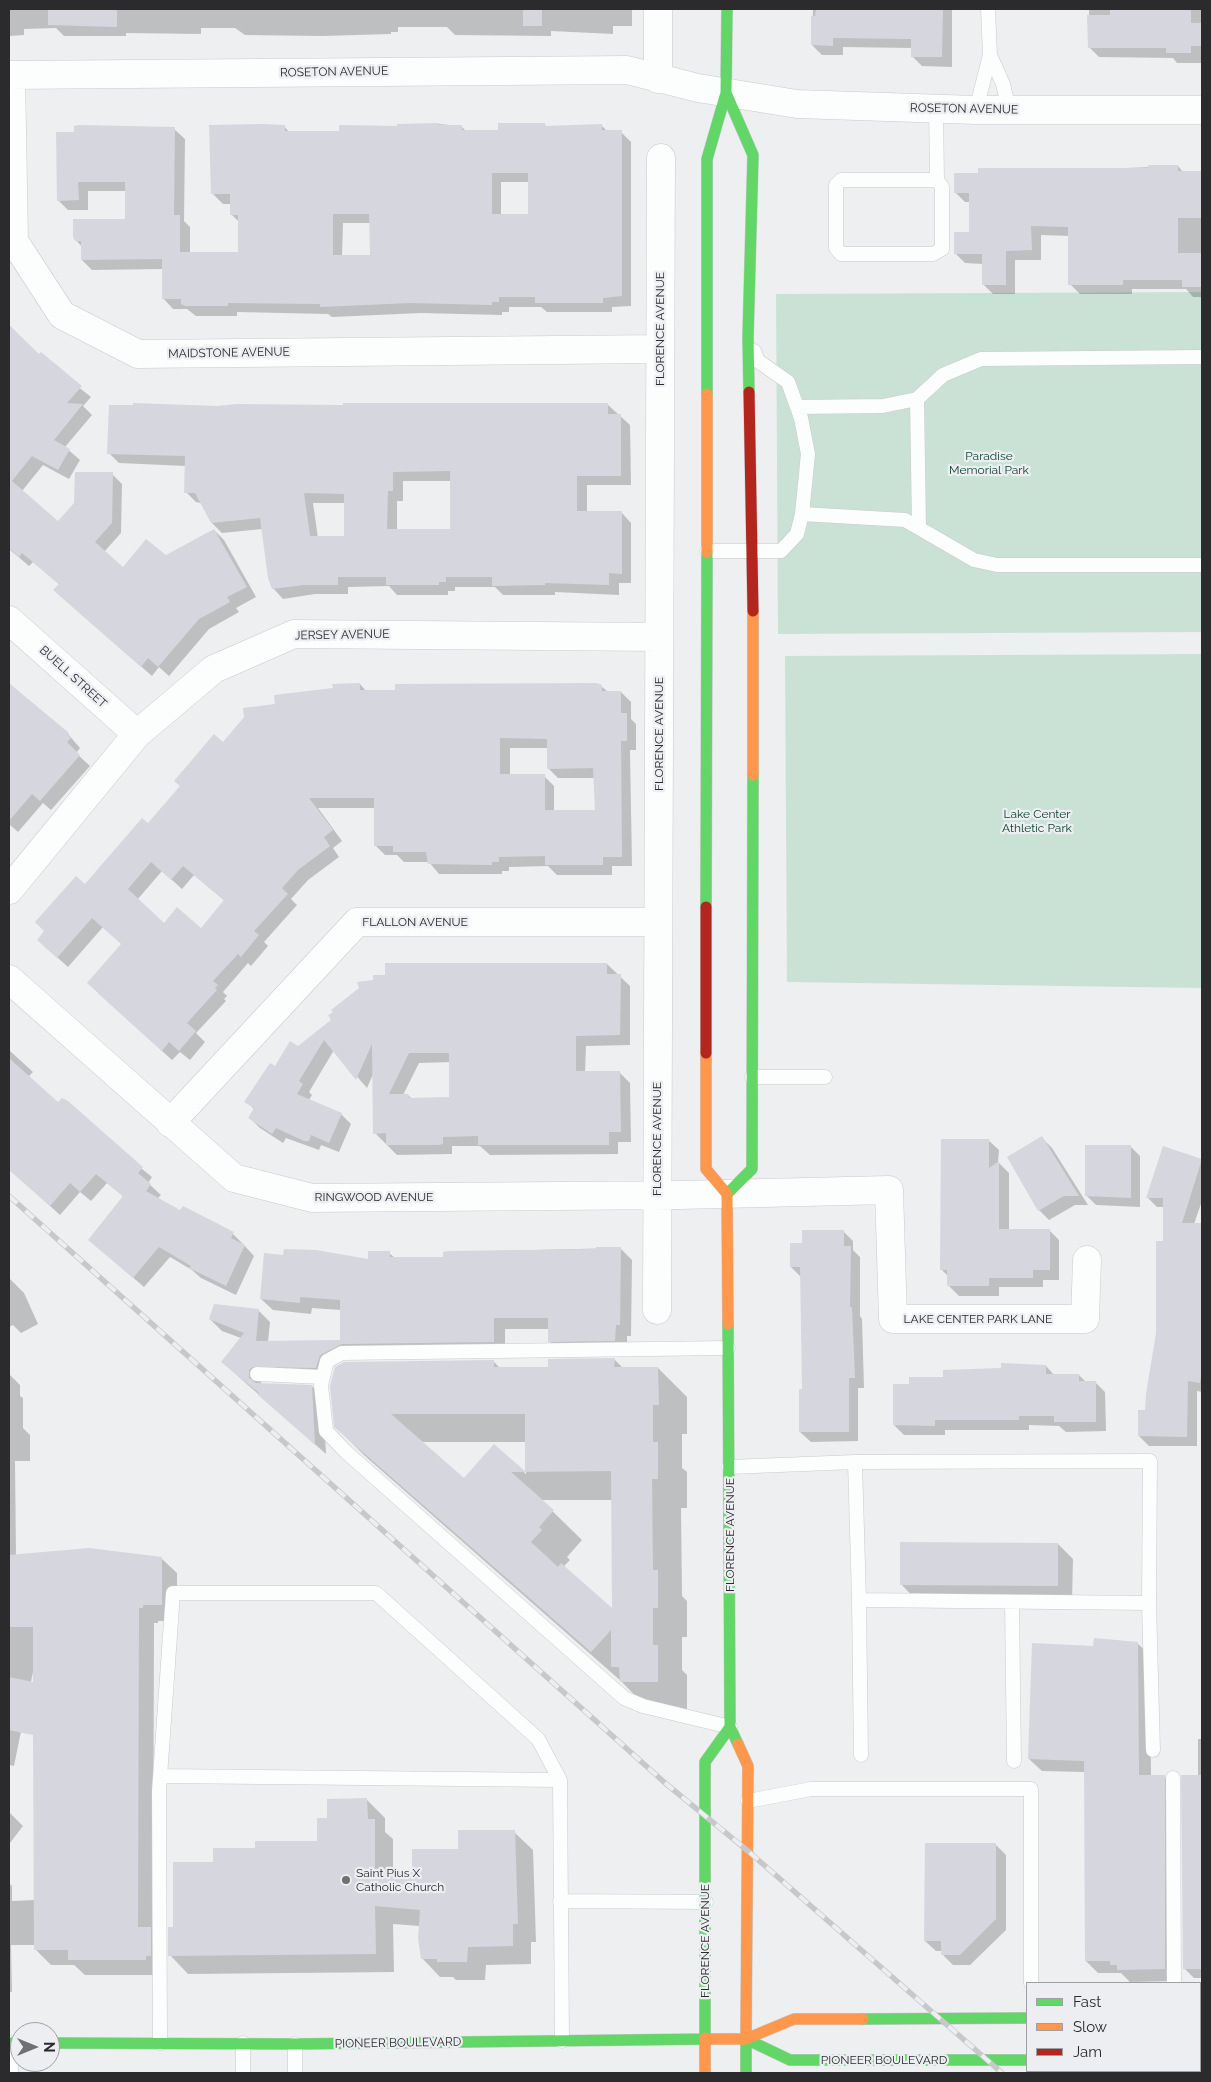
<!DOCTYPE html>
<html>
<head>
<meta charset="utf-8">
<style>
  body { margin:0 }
  #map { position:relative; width:1211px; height:2082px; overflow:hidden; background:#edeff1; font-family:Raleway,sans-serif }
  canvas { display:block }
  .frame { position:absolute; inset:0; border:10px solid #2b2b2d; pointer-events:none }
  .legend { position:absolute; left:1026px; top:1982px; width:175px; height:90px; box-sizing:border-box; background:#eceef2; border:1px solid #9fa0a3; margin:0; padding:6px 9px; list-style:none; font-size:15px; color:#2b2b2d }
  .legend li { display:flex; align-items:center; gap:10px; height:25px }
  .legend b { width:25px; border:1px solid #9fa0a3 }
  .north { position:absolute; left:10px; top:2022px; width:50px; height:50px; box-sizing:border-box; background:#eceef2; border:1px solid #9fa0a3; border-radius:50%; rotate:90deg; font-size:14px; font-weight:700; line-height:20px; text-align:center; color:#2b2b2d }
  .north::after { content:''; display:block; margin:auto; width:18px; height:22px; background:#6f7072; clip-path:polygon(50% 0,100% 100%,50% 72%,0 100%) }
</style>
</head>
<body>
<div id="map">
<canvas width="1211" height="2082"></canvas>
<div class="frame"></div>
<ul class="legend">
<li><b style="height:6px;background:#63d668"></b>Fast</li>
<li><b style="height:6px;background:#ff974d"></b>Slow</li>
<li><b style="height:6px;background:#b3261e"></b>Jam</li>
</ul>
<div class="north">N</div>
</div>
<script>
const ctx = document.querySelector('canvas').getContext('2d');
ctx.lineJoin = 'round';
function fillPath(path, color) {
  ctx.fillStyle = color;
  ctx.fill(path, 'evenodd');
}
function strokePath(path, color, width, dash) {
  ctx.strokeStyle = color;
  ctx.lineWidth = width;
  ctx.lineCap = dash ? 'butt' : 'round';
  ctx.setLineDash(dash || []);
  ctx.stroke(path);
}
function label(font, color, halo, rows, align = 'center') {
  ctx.font = font + ' Raleway,sans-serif';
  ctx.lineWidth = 4.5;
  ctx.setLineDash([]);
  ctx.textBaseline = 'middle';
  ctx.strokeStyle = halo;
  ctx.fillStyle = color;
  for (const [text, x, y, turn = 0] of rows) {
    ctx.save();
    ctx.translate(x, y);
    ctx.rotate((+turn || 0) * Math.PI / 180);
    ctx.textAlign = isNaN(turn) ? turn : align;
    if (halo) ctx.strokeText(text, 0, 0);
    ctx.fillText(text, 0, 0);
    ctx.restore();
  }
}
const green = new Path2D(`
  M1202,292V632L778,634L776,294Z
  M1202,654V988L787,982L785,656Z`);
const shadow = new Path2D(`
  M9,9H632V26H613V34L551,31V36L455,35L447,27H398V32H391V34L322,36L245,35L235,28H201V34L126,33V36H64L56,28L24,29V35L9,36Z
  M813,9H952V67L922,66L912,56V48L843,47V55H822L812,45Z
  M1089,9H1202L1201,63H1177L1173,58L1099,57L1089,47Z
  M438,124L461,126L466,131H499L544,124L547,127L602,126L608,132H621L631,142V306L612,307V312H547L541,307H509V312H502V315L421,313L332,317L328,314L237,312V316H196L187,309H173L163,298V269L92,270L82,260V247L76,240L126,220V191H88V210H68L58,200L57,133L174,129L185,139L184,221L190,227V253H239V222L231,214V204H223L213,194L284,126L290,133H340ZM501,182H529V216H501ZM343,223H371V256H342Z
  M1178,166L1183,172H1202V297H1193L1186,289H1132V294H1080L1070,284V236L1041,235V260H1015V294H993L983,284V264L965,263L955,253L970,234V202H965L955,192L1049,171Z
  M9,325L39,356L91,397L83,406L92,415L65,447L80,460L69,479L43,465L22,491L58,523L112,474L122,484L121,533L104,552L123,569L166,557L214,530L224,540L256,597L236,608L239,612L209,629L169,676L159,667L152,676L65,600L60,585L33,562L29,566L9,549Z
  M607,404L630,425L631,485H587V512H621L631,523V583H619V595L555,592V595H503L495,587H455V591H448V595H397L389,586L348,587V594H315L283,599L273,588L262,529L222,533L212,523L201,503L196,502L186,492V466L119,463L109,453L217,407ZM403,481H451V530H397V501H403ZM313,503H345V537L318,538Z
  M360,684L366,691L601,686L608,692H621L631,702V719L636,724V750H630L632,866H612V875H557L548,866L509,867V871H502V874H439L429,862H404L397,855H385L375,845V808H318L342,841L333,848L339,857L308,880L291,899L297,905L264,942L268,946L251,966L248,963L223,992L227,996L224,999L226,1001L196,1033L205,1042L190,1060L180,1052L172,1060L98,993L123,945L103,927L68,967L48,949L85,885L149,825L223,744L276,705ZM510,748H548V768L558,778H595L596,812H554V786L544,776H510ZM162,871L182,889L194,875L225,901L201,929L164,924L137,900Z
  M12,688L68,734L80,748L76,753L90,766L51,810L43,803L18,832L9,824V691Z
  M607,964L630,986V1045L586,1046L585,1073H620L630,1083L631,1142H618V1154L490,1155L480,1146H452V1154H449L397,1155L375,1133L374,1072L367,1088L334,1050L309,1092L312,1095L309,1100L341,1114L351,1124L339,1152L321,1145L319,1150L286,1138L283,1143L260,1128L250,1118L255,1110L246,1101L275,1068L333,1020ZM451,1062V1098L412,1099L408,1095H403L419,1063Z
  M9,1050L33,1072L28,1077L45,1092L152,1177L148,1183L161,1195L157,1199L181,1212L233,1234L243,1244L254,1256L236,1295L201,1278L192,1270L170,1257L144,1287L100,1249L124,1197L107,1183L91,1201L80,1192L60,1215L9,1169Z
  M1042,1138L1052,1148L1088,1205H1075L1049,1220L1039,1210Z
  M988,1140L999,1150L998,1162L1009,1173V1230H1049L1059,1240V1280H1043V1287H999V1296H959L949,1286V1277L942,1270Z
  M1130,1146L1140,1156V1207L1096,1205L1086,1195Z
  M1164,1147L1202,1160V1201L1194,1224H1202V1392L1197,1391V1446H1149L1139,1436L1146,1412L1157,1333L1164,1242V1207H1157L1147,1197Z
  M843,1231L853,1241V1250L860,1257V1316L862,1319L864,1388H858V1441L811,1442L800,1432L803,1390L801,1277L791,1267L803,1245Z
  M620,1248L632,1260L631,1336H627V1352L561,1353L549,1341V1329H505V1353L354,1355L332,1367L328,1379L264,1378L260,1384L312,1386L323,1398L326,1454L222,1362L241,1338L222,1331L210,1319L259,1311L270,1322L268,1342H341V1310L312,1308L311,1314L273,1310L261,1299L389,1253L395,1258H444L449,1252Z
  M9,1278L24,1293L38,1324L21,1333L13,1325L9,1327Z
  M614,1359L623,1368H658L687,1397V1434H682V1468L687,1472V1508H681L682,1596L687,1601V1637H682V1670L687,1675V1711H650L621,1681L365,1456L336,1427L493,1361L500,1368H549ZM422,1442H526V1474L494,1446L464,1479ZM541,1500H612L613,1611L563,1567L570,1560L567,1557L582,1540Z
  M1046,1366L1054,1375H1079L1086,1382H1095L1105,1392L1106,1431L1066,1432L1059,1426L1029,1425V1430H945V1435H904L894,1425L910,1385L944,1379Z
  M9,1374L20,1385V1396L23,1398V1428L30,1435V1461H15L16,1555L161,1558L177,1573V1621H158V1623H154L153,1931L162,1975H85L74,1965H51L35,1949V1945H11L12,1992H9V1883L12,1886V1901L35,1900L34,1667L14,1766L9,1765Z
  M1058,1544L1073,1559L1072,1601L916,1600L901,1584Z
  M1137,1643L1150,1655L1151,1776H1164L1177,1789V1981L1130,1982L1121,1973H1098L1086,1961L1085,1772L1042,1771L1029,1759L1095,1648Z
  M1198,1739H1202V1978H1194L1184,1968L1198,1776Z
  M367,1800L385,1818V1832L393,1839V1874H413L459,1850L514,1832L533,1850L536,1942H531V1964L486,1965L485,1980H456L453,1977H440L422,1958L420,1926L393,1924L394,1972L188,1974L170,1955L174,1928L214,1864L256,1850L318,1842L328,1820Z
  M9,1812L23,1826L10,1843L9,1842Z
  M996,1845L1006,1855V1930L970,1965H953L942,1954V1951H936L925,1941Z`);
const building = new Path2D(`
  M48,9H117V27L48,25Z
  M523,9H542V26H523Z
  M816,9H943L942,57H911V39L833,38V46L811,45V16H815Z
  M1110,9H1191V23H1202V46H1191V53H1166V48H1088L1087,15H1110Z
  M439,123V125H462V130H498V123H545V126L602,124V130H622V296L603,298V303H535V297H499V302H492V305L410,303L320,307V304L228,303V306H185L181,304V299H162V259L81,260V241H75L73,237V219H125V182H78L79,200L57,201L56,132H74V126L79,125L175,127L174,215H180V252H238V215H230V194H211L209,125L263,124L285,125V131H339V125L397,126V124ZM492,173H528V214H492ZM333,214H369L370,255H333Z
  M1148,165H1178V171H1202V218H1178V253H1202V287H1182V280H1123V285H1068V227L1031,226L1032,250L1006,251V285H982V254H954V232H969V193H954V173H978V168H1148Z
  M9,325L39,354L41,352L82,386L67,403L83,404L54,440L70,449L58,470L32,456L12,481L58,521L74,503L75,472H113L112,523L95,542L123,567L146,539L166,555L214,529L247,587L227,597L230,602L199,619L158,667L148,658L141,667L53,590L59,584L22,553L19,557L9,548Z
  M133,403L217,406L237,404L343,405V403H608V414H621V476H577V511H622V574L609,573V585L545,583V585L492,586V577H446V582H439V585H386V577H338V585H304L272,589L268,578L260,518L211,523L195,493H184L185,456L107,454L109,405H133ZM450,471V529H387L388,491H393V472ZM304,493L344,494V536H310Z
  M9,683L69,733L67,734L71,738L67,742L80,755L40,801L32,794L9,821Z
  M360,683V690H395V684L597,683L602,685V691H621V713H627V741H621L622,857H603V865H545V856L499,857V862H492V865L428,864L426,852H393V846H374V798H309L333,830L324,837L330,846L298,870L282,888L288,894L254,931L259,935L241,957L238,954L213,981L218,985L215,988L217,990L187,1023L196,1031L179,1051L169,1042L162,1051L87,983L121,944L92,918L57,958L37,940L44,931L35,922L76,876L85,884L142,818L148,823L180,786L174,781L214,734L223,742L244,717L243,708L275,704L274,695L333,688L332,684ZM500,738L547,739V769L593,768L595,810H545V774H500ZM151,862L171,880L183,866L224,900L201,928L177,907L164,923L128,889Z
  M385,963H607V974H621L620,1035L576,1036V1071H620L621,1132H609V1145H478V1136L443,1137V1144L438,1145H386V1133L373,1134L372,1044L356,1080L324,1040L299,1081L303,1084L297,1094L342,1113L329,1143L311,1135L309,1141H304L276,1128L272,1134L248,1118L254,1108L244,1102L270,1063L275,1066L290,1041L298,1046L331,1020L328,1015L333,1012L331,1010L359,988L357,982L373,980V975H385ZM409,1053H449V1097L409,1098L408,1094H389Z
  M9,1058L58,1102L62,1098L68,1101L143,1167L138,1173L151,1184L146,1191L180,1210L183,1206L234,1232L231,1238L245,1245L226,1286L189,1268L191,1266L159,1247L133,1278L88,1240L123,1196L96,1174L80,1192L70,1183L50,1206L9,1170Z
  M1042,1136L1079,1196H1064L1038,1211L1007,1157Z
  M941,1139H989V1168L999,1161V1229H1050V1270H1033V1278H989V1286H947V1270H940Z
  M1085,1145H1131V1198L1085,1196Z
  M1163,1146L1202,1159L1182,1223H1202V1368L1200,1383L1188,1381L1187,1437L1138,1436V1410H1145L1146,1394L1156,1333V1241H1163V1198H1146Z
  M802,1230H844V1246H851L850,1307H852L855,1378H849V1432H799V1389H802L800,1267H790V1243H802Z
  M596,1247H621L620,1325H616L615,1341L548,1342V1318H494V1342L342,1344L320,1355L316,1368L253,1367L249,1370V1378L256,1383L312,1385L315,1445L258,1395L259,1393L221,1362L244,1333L209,1319L214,1304L259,1309L256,1341L340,1340V1300L300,1297V1303L260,1299L264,1253L283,1255L284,1249L316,1250L368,1259V1251H390V1257H443V1252L449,1251L596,1249Z
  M615,1358L614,1367H658L659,1405H653V1442H658V1479H652L653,1570H658V1608H653V1645H658V1682H620L619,1667H611V1630L591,1652L334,1427L330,1386L335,1367L344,1362L494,1360V1367H548V1359ZM391,1414H525V1471L494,1444L464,1478ZM611,1471L612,1608L561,1563L558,1567L531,1542L542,1530L539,1527L554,1510L511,1472Z
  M1001,1363L1046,1365V1374H1079V1381H1096V1422H1054V1416H1019V1420H935V1426L893,1425V1384H909V1377H943V1370L1001,1368Z
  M900,1542L1058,1543V1586L900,1585Z
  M89,1548L162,1557V1605H143V1608H139L138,1927H151V1956H146V1960H68V1950H34L33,1735L9,1730V1677L33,1682V1627H9V1555Z
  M1094,1638L1138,1642L1139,1775H1165V1969L1117,1970V1965H1110V1961H1085L1084,1761L1028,1759L1032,1643L1093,1646Z
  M1181,1775H1202V1969H1183Z
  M367,1798L368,1819H375V1872H412V1849H458V1830H515L518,1924H513V1946L468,1947L467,1962H437V1959H421L418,1938L420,1910L375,1906L376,1954L168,1956V1927H173V1862H213V1848H255V1841H317V1818H327V1799Z
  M925,1843H996V1919L960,1955H941V1941H924Z`);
const lane = new Path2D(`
  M988,9L990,55L1003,84L1009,110
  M936,108L937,180L942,187V249L933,254H841L836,248V185L841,180H937
  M976,110L990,55
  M917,399L919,527
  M797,407L883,406L917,399L943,375L981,359L1202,357
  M802,514L905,520L974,560L997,565H1202
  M707,551H781L797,534L802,514L808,454L801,418L788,382L758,361L754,351
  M752,1077H825
  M728,1348L342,1353L327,1361L321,1385L326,1431L346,1452L624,1698L643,1706L730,1727
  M257,1374L323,1377
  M855,1462L859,1600
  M729,1467L855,1462L1150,1461L1149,1603L1153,1750
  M1012,1603L1014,1761
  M861,1755L859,1600L1149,1603
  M160,1776L560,1780
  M1173,1778L1174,1983
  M748,1801L811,1789H1031V1983
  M560,1901L706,1902
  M10,2043L11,2073
  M160,2043L159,1791L173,1593H376L538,1739L560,1780L562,2041
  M243,2073V2043
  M295,2073V2044`);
const street = new Path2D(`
  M658,9V79
  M9,75L627,70L698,88L797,104L976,110H1202
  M11,75L14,241L62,315L138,354L660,349
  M9,620L137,734
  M9,890L137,734L214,669L294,634L659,637
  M9,979L234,1178L312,1198L680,1195L889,1190L893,1319H1085L1087,1260
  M170,1123L357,922H658
  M657,1310L661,158`);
const fast = new Path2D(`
  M726,93L753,155L748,337L749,392
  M707,394V159L726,93L727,9
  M706,907L707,552
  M727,1194L752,1169L753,775
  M728,1324L730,1727L738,1744
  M1200,2015H1202
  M863,2019L1027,2018
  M705,2038V1762L730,1727
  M746,2039V2073
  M746,2039L790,2060H1027
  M9,2043H20
  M50,2043L295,2044L710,2039
  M1200,2060H1202`);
const slow = new Path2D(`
  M707,552V394
  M753,775V611
  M706,1053V1169L727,1194L728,1324
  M738,1744L748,1766L746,2039
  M705,2038V2073
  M710,2039H746L794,2019H863`);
const jam = new Path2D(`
  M749,392L753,611
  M706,1053V907`);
const rail = new Path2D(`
  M9,1196L664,1782L748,1851L1002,2073`);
const markers = [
  [346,1880,5,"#6f7072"]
];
const streetNames = [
  ["ROSETON AVENUE",334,72,-1],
  ["ROSETON AVENUE",964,109,1],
  ["FLORENCE AVENUE",660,329,-90],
  ["MAIDSTONE AVENUE",229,353,-1],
  ["JERSEY AVENUE",342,635,-1],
  ["BUELL STREET",73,677,42],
  ["FLORENCE AVENUE",659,734,-90],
  ["FLALLON AVENUE",415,922],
  ["FLORENCE AVENUE",657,1139,-90],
  ["RINGWOOD AVENUE",374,1197],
  ["LAKE CENTER PARK LANE",978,1319],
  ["FLORENCE AVENUE",730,1535,-90],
  ["FLORENCE AVENUE",705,1941,-90],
  ["PIONEER BOULEVARD",398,2043,-1],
  ["PIONEER BOULEVARD",884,2060]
];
const parkNames = [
  ["Paradise",989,456],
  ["Memorial Park",989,470],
  ["Lake Center",1037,814],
  ["Athletic Park",1037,828]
];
const poiNames = [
  ["Saint Pius X",356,1873],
  ["Catholic Church",356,1887]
];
fillPath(green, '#cae2d6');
fillPath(shadow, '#0003');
fillPath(building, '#d6d6df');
strokePath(lane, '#c9cacc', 15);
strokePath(street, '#c9cacc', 29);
strokePath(fast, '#c9cacc', 12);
strokePath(slow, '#c9cacc', 12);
strokePath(jam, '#c9cacc', 12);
strokePath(lane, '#fcfdfd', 14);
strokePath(street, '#fcfdfd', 28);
strokePath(fast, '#63d668', 11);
strokePath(slow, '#ff974d', 11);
strokePath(jam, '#b3261e', 11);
strokePath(rail, '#c8c8c9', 5.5);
strokePath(rail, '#eceef2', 4, [11]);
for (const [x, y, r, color] of markers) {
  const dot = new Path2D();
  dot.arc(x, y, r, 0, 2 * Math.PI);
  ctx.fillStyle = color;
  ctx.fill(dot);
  strokePath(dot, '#eceef2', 2);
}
label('12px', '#2b2b2d', '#eceef2', streetNames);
label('12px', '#0e432c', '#eceef2', parkNames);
label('12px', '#2b2b2d', '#eceef2', poiNames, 'left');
</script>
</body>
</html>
